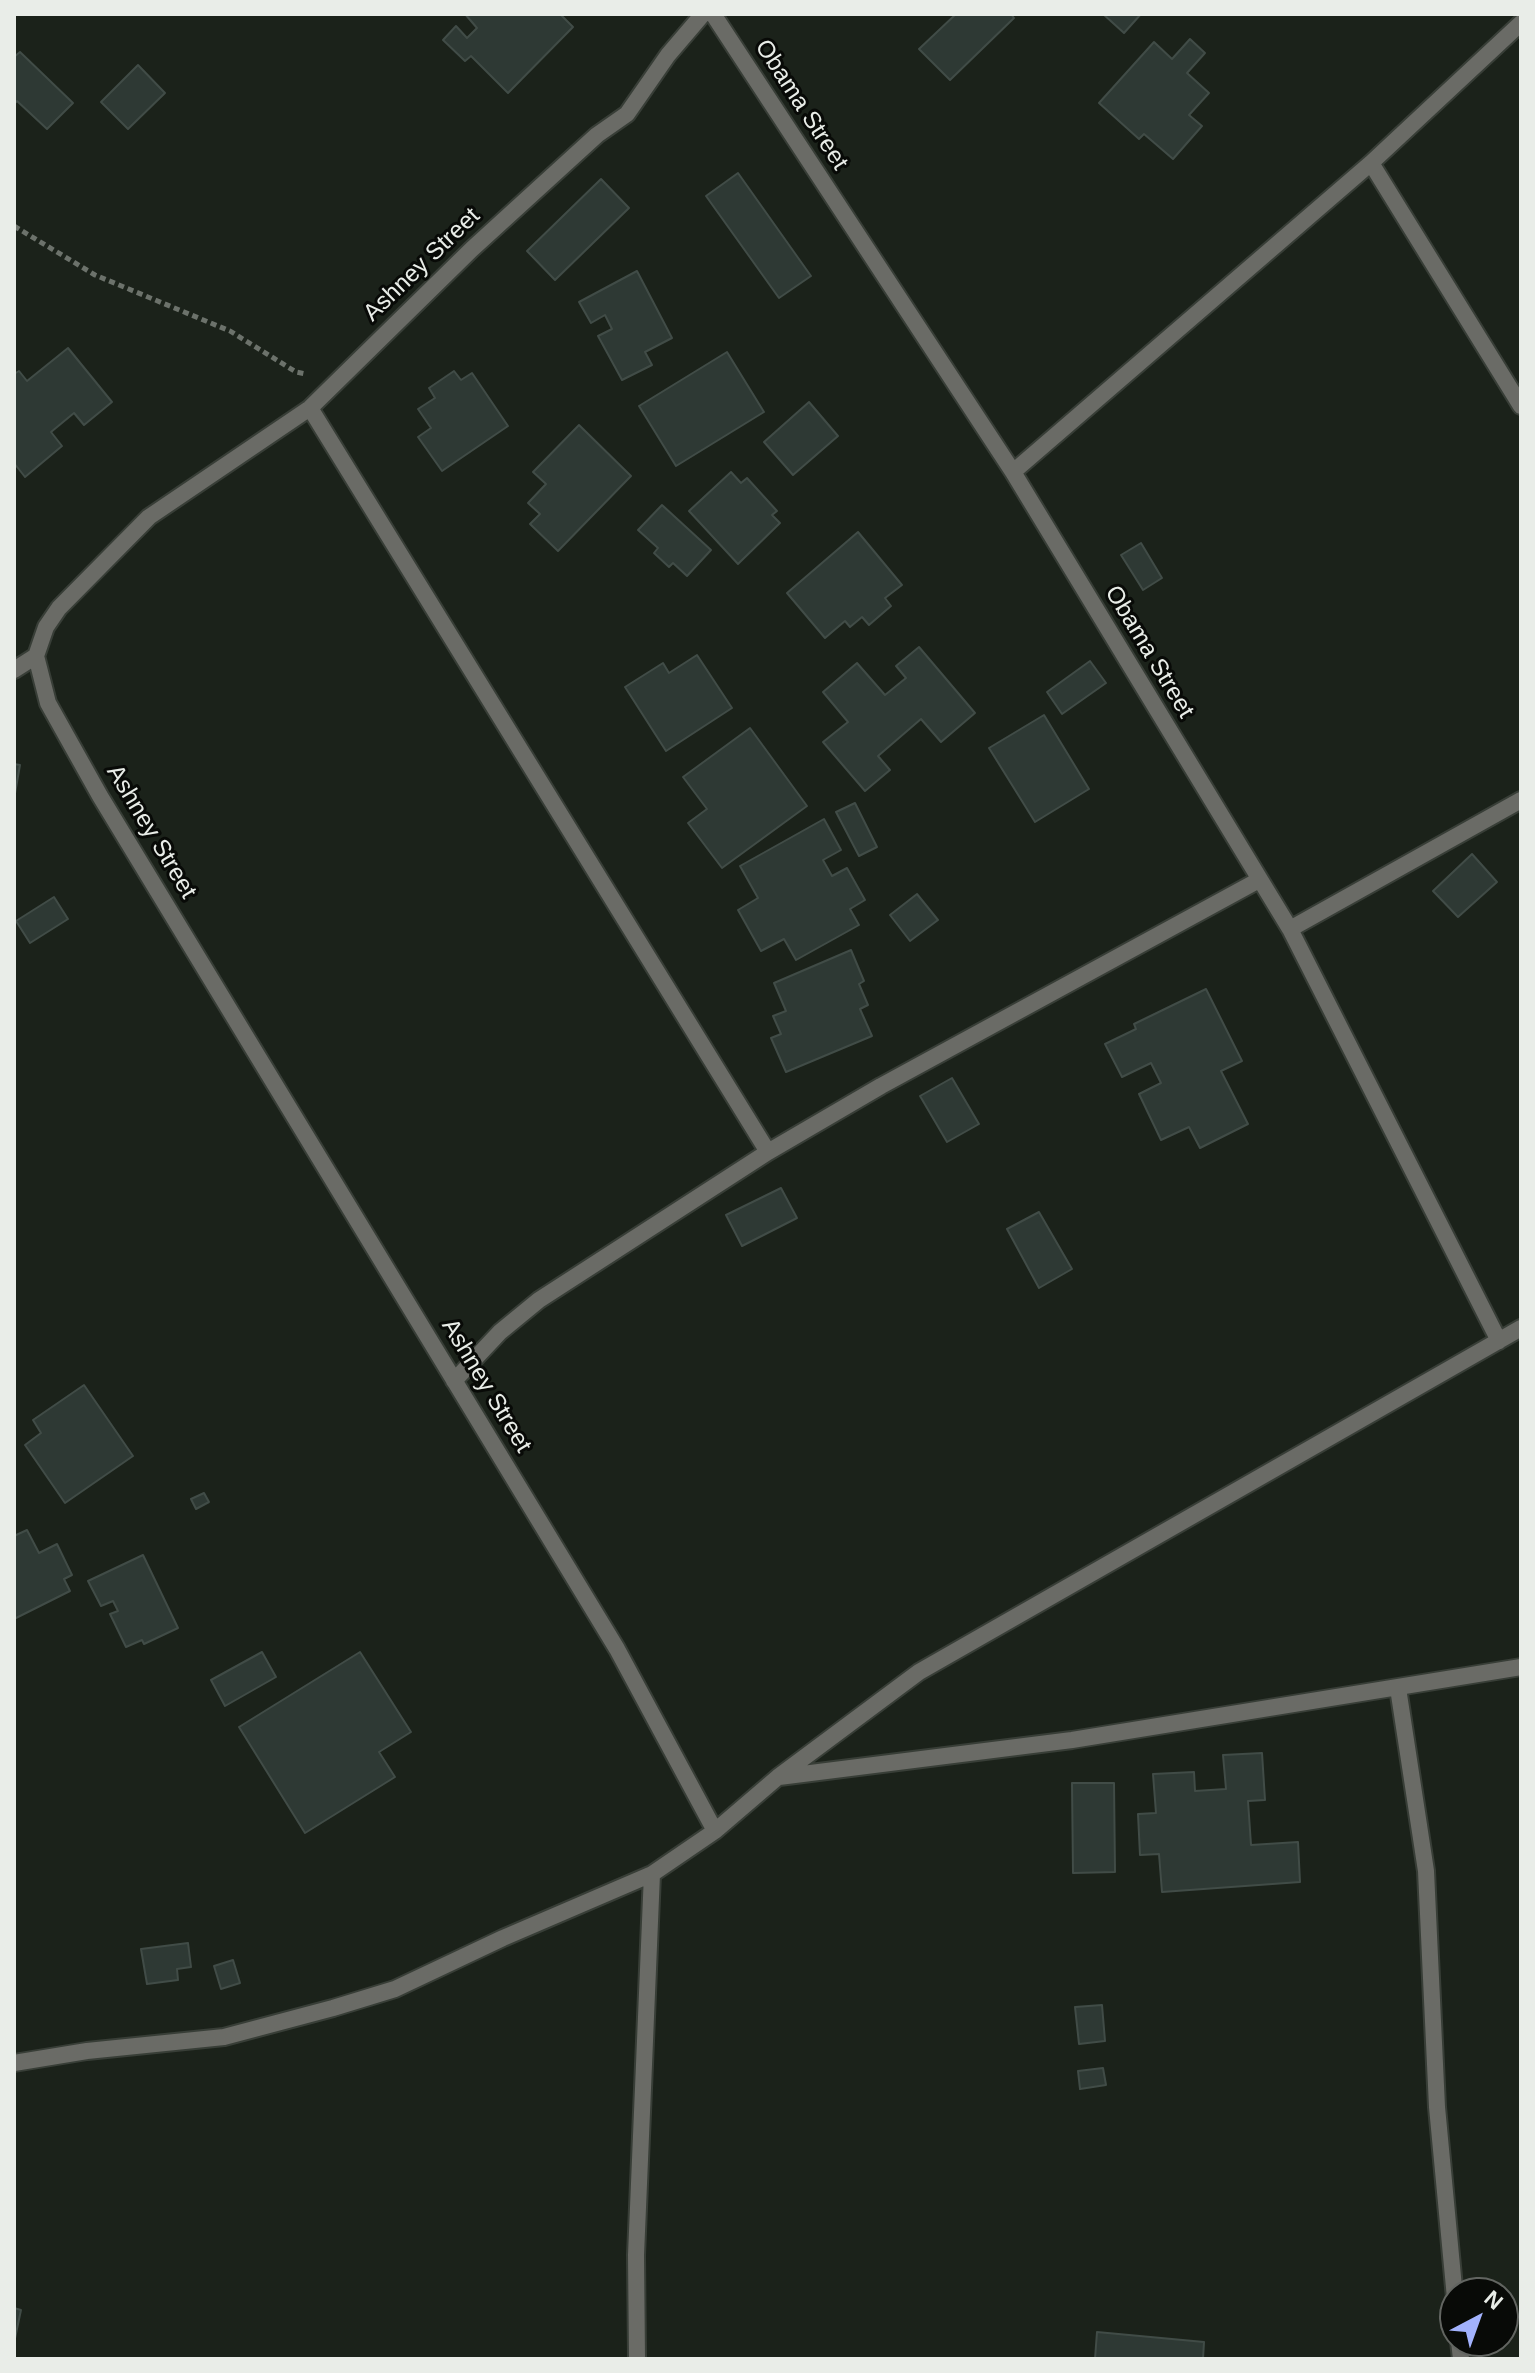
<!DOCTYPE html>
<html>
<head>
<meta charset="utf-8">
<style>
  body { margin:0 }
  #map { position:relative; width:1535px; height:2373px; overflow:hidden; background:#1b221a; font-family:Arial,sans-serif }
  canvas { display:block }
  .frame { position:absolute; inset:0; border:16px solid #e9ede8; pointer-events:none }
  .north { position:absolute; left:1439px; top:2277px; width:80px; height:80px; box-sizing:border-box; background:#080a07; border:2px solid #626561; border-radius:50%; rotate:41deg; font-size:22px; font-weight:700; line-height:32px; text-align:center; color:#e9ede8 }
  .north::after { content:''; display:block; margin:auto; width:28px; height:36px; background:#a2b2fd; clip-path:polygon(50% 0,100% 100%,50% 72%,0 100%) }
</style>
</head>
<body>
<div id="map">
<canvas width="1535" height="2373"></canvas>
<div class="frame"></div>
<div class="north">N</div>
</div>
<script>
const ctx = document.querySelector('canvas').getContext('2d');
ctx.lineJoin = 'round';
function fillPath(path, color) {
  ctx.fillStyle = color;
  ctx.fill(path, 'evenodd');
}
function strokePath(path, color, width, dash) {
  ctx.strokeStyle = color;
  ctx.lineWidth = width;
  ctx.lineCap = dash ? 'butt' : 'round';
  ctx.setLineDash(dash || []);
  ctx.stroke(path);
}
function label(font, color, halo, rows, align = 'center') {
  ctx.font = font + ' Arial,sans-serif';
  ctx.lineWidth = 6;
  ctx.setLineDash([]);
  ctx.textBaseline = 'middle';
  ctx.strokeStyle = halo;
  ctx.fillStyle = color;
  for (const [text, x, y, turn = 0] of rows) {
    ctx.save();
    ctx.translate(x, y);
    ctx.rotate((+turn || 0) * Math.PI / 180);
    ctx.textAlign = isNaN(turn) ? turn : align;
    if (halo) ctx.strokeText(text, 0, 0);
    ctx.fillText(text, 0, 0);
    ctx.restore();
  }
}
const building = new Path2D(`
  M465,14H560L573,27L508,93L471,56L465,61L443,40L456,26L467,38L477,28Z
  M956,14H1011L1014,18L950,80L919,49Z
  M1103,14H1141L1124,33Z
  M1190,39L1205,53L1187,73L1209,93L1189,115L1202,126L1173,159L1144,134L1139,139L1099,103L1154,42L1172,59Z
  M20,52L73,103L47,129L17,101L14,104V57Z
  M138,65L165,93L128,129L101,102Z
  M738,173L811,276L779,298L706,196Z
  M601,179L629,208L555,280L527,251Z
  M637,271L672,338L645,352L652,365L622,380L598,336L612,329L605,315L591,323L579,302Z
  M68,348L112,402L84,425L74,413L51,432L62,446L25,477L14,463V374L19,371L27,381Z
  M727,352L764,412L676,466L639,406Z
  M454,371L461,380L472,373L508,426L442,471L418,437L431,428L418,409L435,398L429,388Z
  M809,402L838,436L793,475L764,442Z
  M579,425L631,476L558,551L530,524L540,514L528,503L546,484L533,472Z
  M731,472L741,483L747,478L777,511L772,515L780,523L738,564L689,511Z
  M662,505L711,550L687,576L673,563L669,567L654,553L658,548L638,530Z
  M858,532L902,585L885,598L891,606L869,625L862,617L850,627L845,621L825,638L787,593Z
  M1141,543L1162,578L1143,590L1121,555Z
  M919,647L975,713L941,742L921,719L878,756L890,770L865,791L823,742L848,722L823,692L857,663L885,695L906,678L896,666Z
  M697,655L732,708L666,751L625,687L663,663L669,673Z
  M1090,661L1106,683L1062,714L1047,692Z
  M1044,715L1089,789L1035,822L989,748Z
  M750,728L807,806L722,868L688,823L707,809L683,777Z
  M14,764L20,765L14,799Z
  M855,803L877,847L859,856L836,812Z
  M824,819L841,850L823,860L832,876L847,868L865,900L850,909L859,925L796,960L784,939L761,951L738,910L758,898L740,866Z
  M1472,854L1497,882L1458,917L1433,891Z
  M917,894L938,920L910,941L890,915Z
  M54,897L68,919L30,943L16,921Z
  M851,950L864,981L859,984L868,1005L860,1009L872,1036L786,1072L771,1038L781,1034L773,1016L786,1011L774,983Z
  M1206,989L1242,1061L1221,1071L1248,1124L1200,1148L1189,1127L1161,1140L1139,1094L1161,1083L1151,1063L1122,1077L1105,1044L1136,1029L1134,1024Z
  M952,1078L979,1124L947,1142L920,1096Z
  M781,1188L797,1218L742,1246L726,1215Z
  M1039,1212L1072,1269L1039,1288L1007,1229Z
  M84,1385L133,1456L65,1503L25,1445L41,1433L33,1420Z
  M204,1493L209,1502L196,1509L191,1499Z
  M27,1530L39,1553L57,1544L72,1575L64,1579L70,1591L14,1619V1536Z
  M143,1555L178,1628L144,1644L142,1640L126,1647L110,1614L118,1611L113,1601L101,1606L88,1581Z
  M262,1652L276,1677L225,1706L211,1680Z
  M360,1652L411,1732L379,1752L395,1777L305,1833L239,1727Z
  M1262,1753L1265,1800L1248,1801L1251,1845L1298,1842L1300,1882L1162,1892L1159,1854L1140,1855L1138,1814L1156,1813L1153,1774L1194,1772L1195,1791L1226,1789L1223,1755Z
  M1072,1783H1114L1115,1872L1073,1873Z
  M188,1943L191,1967L177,1969L178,1980L147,1984L141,1949Z
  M233,1960L240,1983L221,1989L214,1966Z
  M1102,2005L1105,2041L1079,2044L1075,2007Z
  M1103,2068L1106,2085L1080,2089L1078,2071Z
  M14,2308L21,2310L14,2343Z
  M1097,2332L1204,2342L1203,2359H1095Z`);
const path = new Path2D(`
  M14,226L95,275L230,331L296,372L306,374`);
const street = new Path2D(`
  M703,14L668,55L627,114L597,135L472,249L310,408L149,517L59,608L46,627L36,656L48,703L100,796L617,1649L715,1831
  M713,14L1013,472L1290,929L1499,1341
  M1371,163L1521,406
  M310,408L768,1152
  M1013,472L1371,163L1521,23
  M14,670L36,656
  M1290,929L1521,800
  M454,1381L500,1332L539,1300L768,1152L881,1086L1259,880
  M1398,1688L1426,1871L1437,2107L1455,2298
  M779,1777L1072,1740L1521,1667
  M14,2063L87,2051L224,2037L333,2008L395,1989L503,1938L652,1874L715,1831L778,1777L919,1672L1521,1328
  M1459,2341L1461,2359
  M637,2359L636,2255L652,1874`);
const streetNames = [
  ["Obama Street",801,105,57],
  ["Ashney Street",422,265,-44],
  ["Obama Street",1149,652,59],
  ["Ashney Street",151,832,59],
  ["Ashney Street",486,1386,59]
];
fillPath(building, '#2e3934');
strokePath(building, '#414c47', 2);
strokePath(street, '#383e37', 20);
strokePath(path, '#6c726b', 5, [6, 4]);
strokePath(street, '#6a6b66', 16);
label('24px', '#e9ede8', '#080a07', streetNames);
</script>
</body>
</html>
